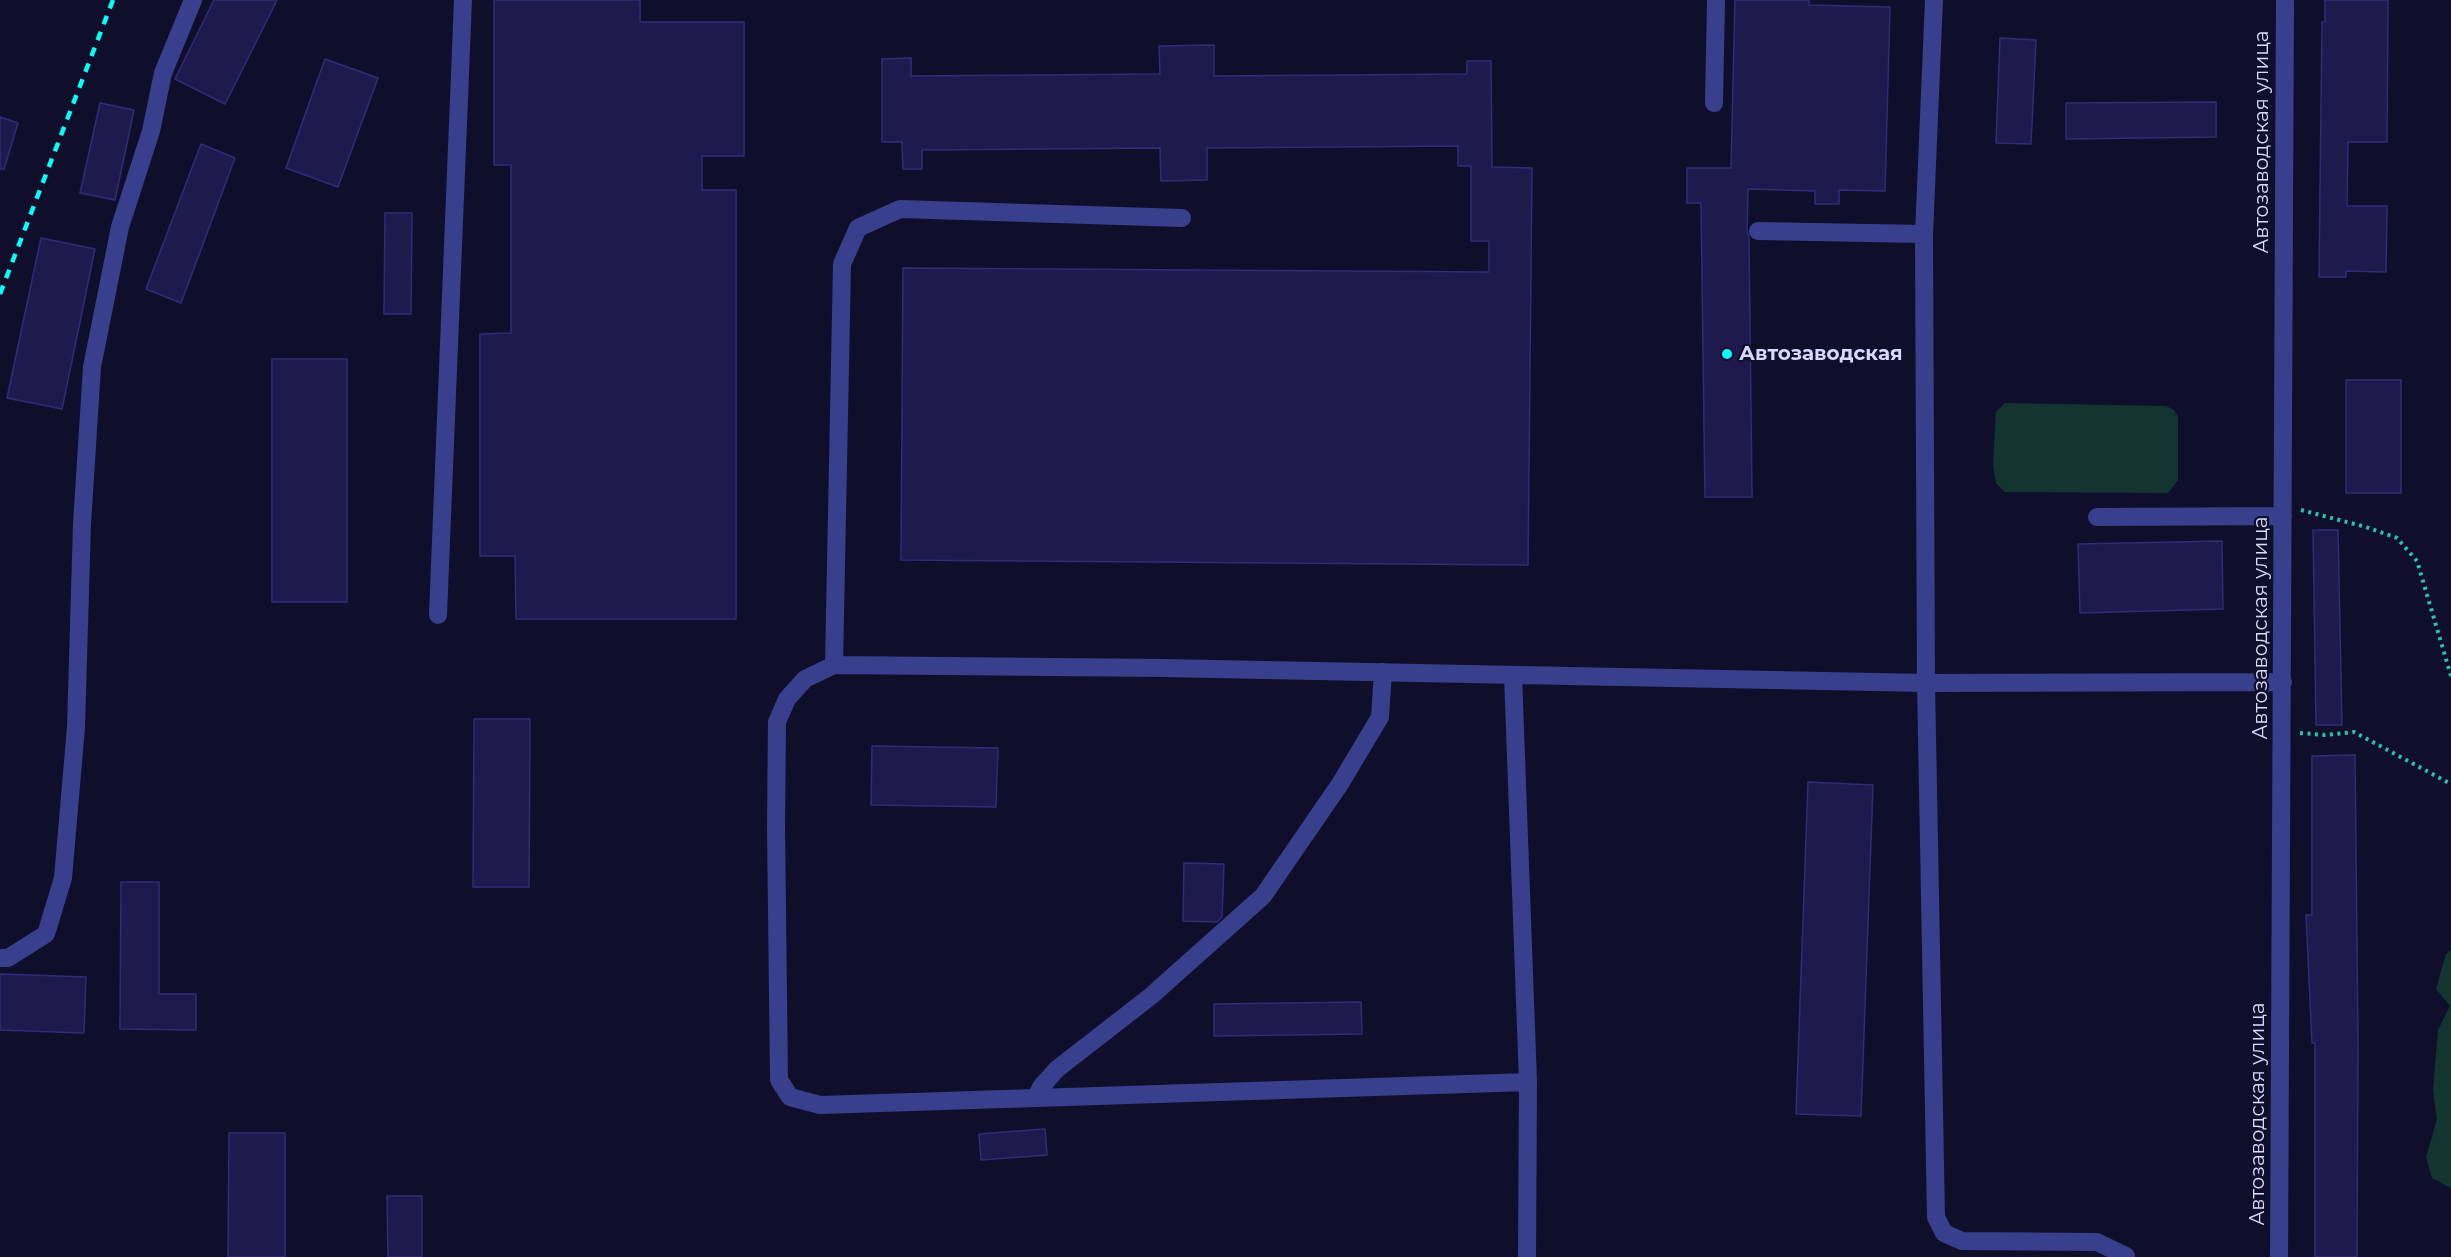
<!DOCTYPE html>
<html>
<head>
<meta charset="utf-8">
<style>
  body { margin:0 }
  canvas { display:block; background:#100f2b }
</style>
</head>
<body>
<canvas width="2451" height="1257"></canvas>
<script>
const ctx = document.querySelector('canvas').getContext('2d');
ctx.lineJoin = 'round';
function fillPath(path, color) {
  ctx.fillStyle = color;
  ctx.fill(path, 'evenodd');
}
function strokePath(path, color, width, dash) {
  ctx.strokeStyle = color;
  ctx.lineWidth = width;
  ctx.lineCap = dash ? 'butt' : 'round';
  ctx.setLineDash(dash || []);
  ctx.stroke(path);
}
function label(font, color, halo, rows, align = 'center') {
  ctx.font = font + ' Montserrat,sans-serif';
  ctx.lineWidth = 4.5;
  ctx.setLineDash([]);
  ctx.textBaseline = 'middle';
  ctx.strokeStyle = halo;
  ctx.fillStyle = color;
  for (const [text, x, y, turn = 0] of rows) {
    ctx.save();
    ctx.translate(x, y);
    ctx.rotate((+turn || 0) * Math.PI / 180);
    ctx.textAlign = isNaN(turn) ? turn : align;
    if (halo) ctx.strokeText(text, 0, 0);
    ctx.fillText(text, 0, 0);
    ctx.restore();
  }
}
const green = new Path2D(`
  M2005,403L2166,406L2174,410L2178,417V480L2168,493L2005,492L1996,483L1993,465L1996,412Z
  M2451,950V1188L2432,1178L2426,1157L2437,1119L2433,1091L2438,1030L2450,1006L2436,989L2446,954Z`);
const building = new Path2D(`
  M214,0H277L225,104L175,79Z
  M494,0H640V22H744V156H702V190H736V619H516L515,556H480V334L511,333V165H494Z
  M1735,0H1809V5L1890,7L1885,191L1839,190V204H1815V191L1748,189L1747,231L1749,237L1752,497H1705L1701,203H1687V168H1731Z
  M2325,0H2388L2387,142H2348L2347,206H2387L2386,272L2346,271V277H2319L2322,22H2325Z
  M2000,38L2036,40L2031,144L1996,143Z
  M1214,45V76L1467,74V61H1491L1492,167L1532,168L1528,565L901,560L903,268L1489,272V241H1471V166H1458V146L1207,148V180L1161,181L1160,148L922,150V169H903L902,142H882V59L911,58V76L1160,74L1159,46Z
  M325,59L378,78L338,187L286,168Z
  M2216,102V137L2066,139V103Z
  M100,103L134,110L115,200L80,193Z
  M0,117L18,123L4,169H0Z
  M201,144L235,158L181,303L146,289Z
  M385,213H412L411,314H384Z
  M41,238L95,249L62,409L7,398Z
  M272,359H347V602H272Z
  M2346,380H2401V493H2346Z
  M2313,530H2338L2342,725H2316Z
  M2222,541L2223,609L2080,613L2078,544Z
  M474,719H530L529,887H473Z
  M872,746L998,748L996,807L871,805Z
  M2355,755L2358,1041L2357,1257H2315V1043H2312L2306,915H2312V756Z
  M1808,782L1873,785L1861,1116L1796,1114Z
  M1184,863L1224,864L1222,917L1217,922L1183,921Z
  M121,882H159V994H196V1030L120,1029Z
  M0,974L86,977L84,1033L0,1030Z
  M1361,1002L1362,1034L1214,1036V1004Z
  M1045,1129L1047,1155L981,1160L979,1134Z
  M229,1133H285V1257H228Z
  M387,1196H422V1257H388Z`);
const path = new Path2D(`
  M2301,510L2366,527L2397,538L2417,561L2451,676
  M2300,733L2325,735L2354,732L2451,784`);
const minor = new Path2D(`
  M1934,0L1924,234L1926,683L1936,1217L1944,1233L1962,1241L2097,1242L2126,1256
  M1714,103L1716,0
  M1758,231L1924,234
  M2097,517L2283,516
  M438,615L463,0
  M834,665L842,264L858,228L900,209L1182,218
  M1513,675L1528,1082L1527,1257
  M0,958H8L46,934L63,878L76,727L82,524L92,367L120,227L151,131L163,73L193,0
  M1528,1082L820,1105L790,1097L779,1080L776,827L777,722L787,699L805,679L834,665L1163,668L1926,683L2283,682
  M1036,1098L1041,1087L1057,1069L1151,996L1263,896L1340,784L1380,717L1383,672
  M2279,1257L2285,0`);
const rail = new Path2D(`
  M0,294L113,0`);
const markers = [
  [1727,354,6,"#05fff9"]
];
const streetNames = [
  ["Автозаводская улица",2262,142,-90],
  ["Автозаводская улица",2261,628,-90],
  ["Автозаводская улица",2258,1114,-90]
];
const poiNames = [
  ["Автозаводская",1739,354]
];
fillPath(green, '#123530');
fillPath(building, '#1e1a4d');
strokePath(building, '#312b7a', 1.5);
strokePath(path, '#29c3a7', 4, [3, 4.5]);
strokePath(minor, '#383f8c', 18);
strokePath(rail, '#05fff9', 4.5, [9, 8]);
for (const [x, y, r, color] of markers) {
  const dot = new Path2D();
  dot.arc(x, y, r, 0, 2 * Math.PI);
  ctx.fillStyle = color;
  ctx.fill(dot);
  strokePath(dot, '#100f2b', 2);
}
label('20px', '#d9d9ff', '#100f2b', streetNames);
label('bold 20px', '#d9d9ff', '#100f2b', poiNames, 'left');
</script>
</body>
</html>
